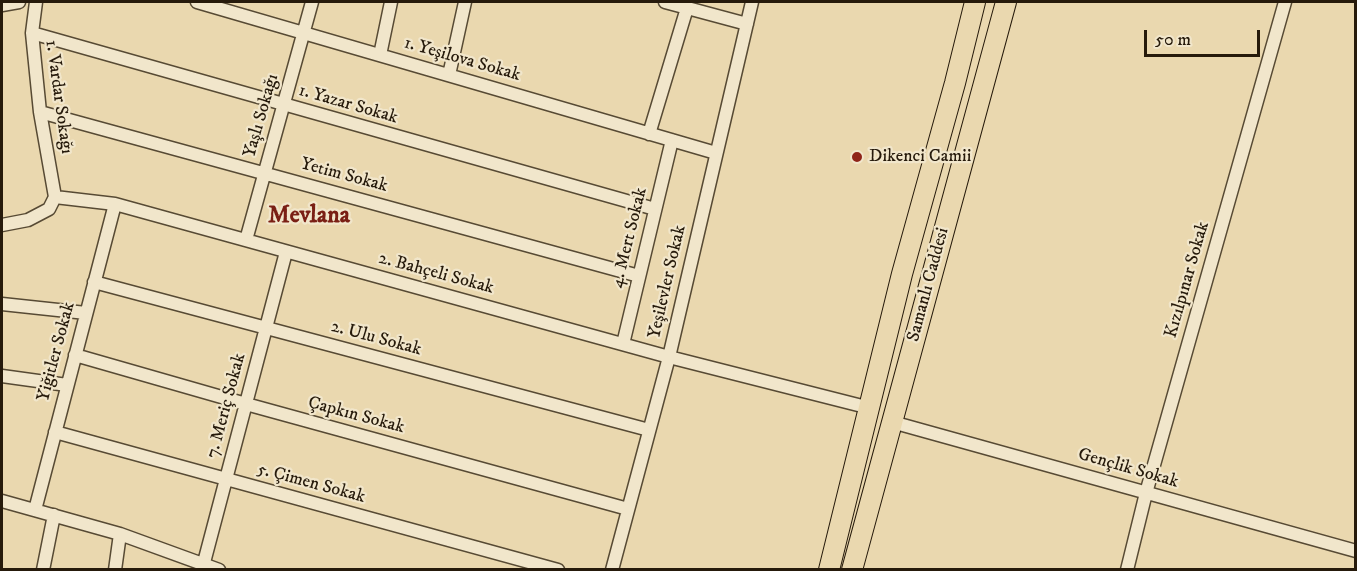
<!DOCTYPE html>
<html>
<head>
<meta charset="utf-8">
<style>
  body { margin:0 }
  #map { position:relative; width:1357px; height:571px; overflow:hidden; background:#ead8af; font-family:"IM FELL DW Pica",serif }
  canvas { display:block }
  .frame { position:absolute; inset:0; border:3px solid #261a0b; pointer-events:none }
  .scale { position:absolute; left:1144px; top:30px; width:116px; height:27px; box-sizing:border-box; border:3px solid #261a0b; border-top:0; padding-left:8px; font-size:18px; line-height:21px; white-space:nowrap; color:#261a0b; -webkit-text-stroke:4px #f1e6cb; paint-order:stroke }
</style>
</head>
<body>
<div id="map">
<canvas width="1357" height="571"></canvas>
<div class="frame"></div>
<div class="scale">50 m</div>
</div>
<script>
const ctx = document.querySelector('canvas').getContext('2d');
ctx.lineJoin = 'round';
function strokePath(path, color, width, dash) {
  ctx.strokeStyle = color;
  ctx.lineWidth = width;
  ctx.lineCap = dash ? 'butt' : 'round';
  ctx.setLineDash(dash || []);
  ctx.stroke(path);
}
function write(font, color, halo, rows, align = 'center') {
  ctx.font = font + ' "IM FELL DW Pica",serif';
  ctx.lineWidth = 4.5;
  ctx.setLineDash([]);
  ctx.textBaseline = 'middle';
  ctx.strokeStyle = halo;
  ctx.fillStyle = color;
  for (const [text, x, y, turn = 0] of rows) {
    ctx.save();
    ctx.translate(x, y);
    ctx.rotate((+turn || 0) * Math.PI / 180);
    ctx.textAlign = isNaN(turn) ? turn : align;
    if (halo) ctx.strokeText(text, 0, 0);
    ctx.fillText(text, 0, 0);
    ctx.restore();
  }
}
const minor = new Path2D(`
  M36 2 32 33 40 112 55 197
  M197 2 716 153
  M665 2 747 24
  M2 5 19 2
  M32 33 655 209
  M380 55 391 2
  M449 75 465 2
  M40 112 639 276
  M649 134 687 8
  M2 225 28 220 49 209 55 197 115 204 669 357 870 408
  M246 240 312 2
  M94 282 649 430
  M2 304 86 313
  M623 344 672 140
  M75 355 246 404 628 509
  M2 376 67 385
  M892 422 1356 551
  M55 432 558 570
  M2 501 120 534 219 570
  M35 510 115 204
  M43 570 54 515
  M115 570 120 534
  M202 570 286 252
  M612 570 669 357 752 2
  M1127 570 1146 493 1285 2`);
const primary = new Path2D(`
  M829 570 902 274 955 83 975 2
  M852 570 1006 2`);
const markers = [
  [857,157,6,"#8f2418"]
];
const streetNames = [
  ["1. Yeşilova Sokak",462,60,16],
  ["1. Vardar Sokağı",58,97,82],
  ["1. Yazar Sokak",348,105,16],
  ["Yaşlı Sokağı",262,116,-74],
  ["Yetim Sokak",344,176,15],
  ["4. Mert Sokak",630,238,-76],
  ["2. Bahçeli Sokak",436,274,15],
  ["Kızılpınar Sokak",1188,280,-74],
  ["Yeşilevler Sokak",668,282,-77],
  ["Samanlı Caddesi",929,285,-75],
  ["2. Ulu Sokak",376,339,15],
  ["Yiğitler Sokak",57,352,-75],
  ["7. Meriç Sokak",227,406,-75],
  ["Çapkın Sokak",356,416,15],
  ["Gençlik Sokak",1128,469,16],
  ["5. Çimen Sokak",311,484,15]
];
const poiNames = [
  ["Dikenci Camii",869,157]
];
const districtNames = [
  ["Mevlana",309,217]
];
strokePath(minor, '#574a34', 15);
strokePath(primary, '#261a0b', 22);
strokePath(minor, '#f1e6cb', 12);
strokePath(primary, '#ead8af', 20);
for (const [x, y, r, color] of markers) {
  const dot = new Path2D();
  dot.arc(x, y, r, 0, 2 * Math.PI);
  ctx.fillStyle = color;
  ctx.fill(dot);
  strokePath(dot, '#f1e6cb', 2);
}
write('18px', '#261a0b', '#f1e6cb', streetNames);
write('18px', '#261a0b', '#f1e6cb', poiNames, 'left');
write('bold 24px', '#7a1f14', '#f1e6cb', districtNames);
</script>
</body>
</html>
